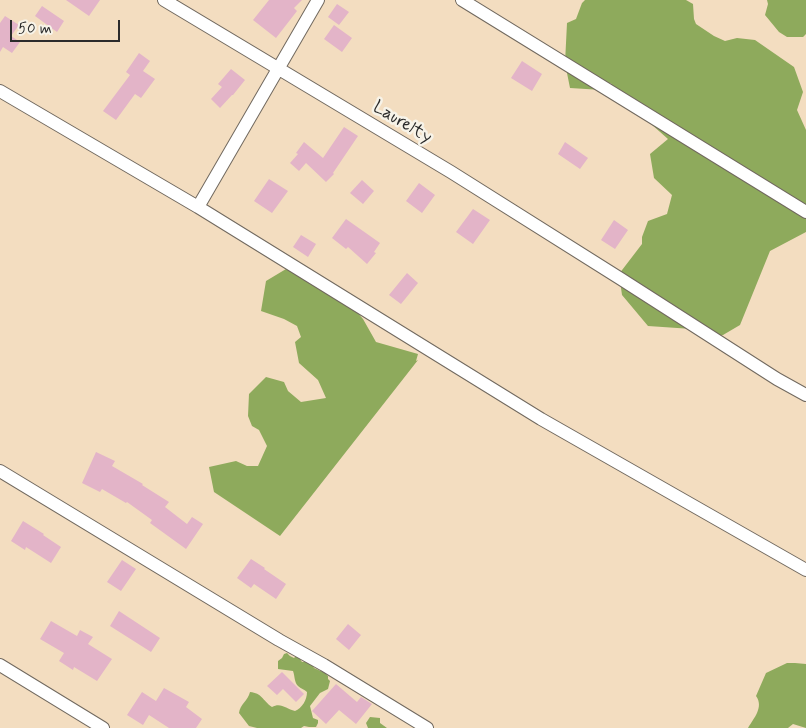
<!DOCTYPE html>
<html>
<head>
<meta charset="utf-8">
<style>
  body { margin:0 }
  #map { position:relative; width:806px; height:728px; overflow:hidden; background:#f3ddc0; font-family:Mynerve,sans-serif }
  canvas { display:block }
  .scale { position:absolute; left:10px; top:20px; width:110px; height:22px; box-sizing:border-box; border:2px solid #2b2b2b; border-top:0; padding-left:6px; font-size:15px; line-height:18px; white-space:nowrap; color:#2b2b2b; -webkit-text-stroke:4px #f7f3e8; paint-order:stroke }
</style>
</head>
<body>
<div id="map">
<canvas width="806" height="728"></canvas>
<div class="scale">50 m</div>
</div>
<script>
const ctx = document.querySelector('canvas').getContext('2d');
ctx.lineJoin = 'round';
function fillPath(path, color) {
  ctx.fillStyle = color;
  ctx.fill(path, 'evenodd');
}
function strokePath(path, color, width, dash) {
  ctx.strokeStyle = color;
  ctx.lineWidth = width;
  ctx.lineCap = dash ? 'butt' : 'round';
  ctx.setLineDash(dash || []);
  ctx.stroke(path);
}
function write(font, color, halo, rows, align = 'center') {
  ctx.font = font + ' Mynerve,sans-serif';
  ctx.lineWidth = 5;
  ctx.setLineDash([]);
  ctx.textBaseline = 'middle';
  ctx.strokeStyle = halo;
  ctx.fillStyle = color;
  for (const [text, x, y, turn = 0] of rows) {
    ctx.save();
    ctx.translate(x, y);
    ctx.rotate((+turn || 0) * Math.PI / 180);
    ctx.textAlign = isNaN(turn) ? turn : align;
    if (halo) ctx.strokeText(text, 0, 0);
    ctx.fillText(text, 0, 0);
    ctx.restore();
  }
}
const forest = new Path2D(`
  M585 0H686L693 4 694 19 696 24 714 36 725 41 737 38 755 40 794 67 803 92 797 110 806 130V232L770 251 740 325 723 335 703 339 692 329 648 326 622 295 619 274 642 244V237L648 221 667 214 672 195 654 178 650 154 668 139 651 124 644 114 614 96 611 83 602 90 570 88 565 63 567 23 576 19 582 3Z
  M767 0H806V34L803 37H787L779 32 765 15 768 4Z
  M286 269 345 298 363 319 376 342 418 354 416 361 418 360 280 536 214 492 209 467 236 461 247 466H258L267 446 259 430 252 426 248 416 249 394 266 377 284 382 288 391 301 402 326 398 318 380 299 363 295 342 301 337 297 326 284 319 261 311 266 281Z
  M287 653 290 656 294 658 297 655 301 656 300 659 302 662 310 661 314 668 325 673 328 676V679L330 681 328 689 320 693 310 706 313 718 318 720V723L316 727H309L304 726 301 728H257L249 726 239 713C240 704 248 701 250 692 262 693 262 700 272 707 281 702 286 709 295 711 302 708 307 700 307 692 304 689 301 689 298 686 294 682 295 676 293 671L278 669V661L282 658 284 654Z
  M787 663H795L806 664V728L793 724 788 728H748C754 718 764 707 756 696L766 673Z
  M370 717 380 718V723L387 728H368L366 723Z`);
const building = new Path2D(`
  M66 0H100L89 16Z
  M269 0H302L294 8 297 11 276 38 253 20Z
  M337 4 349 12 339 25 328 17Z
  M42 6 64 21 57 32 35 16Z
  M5 16 19 25 11 36 20 42 12 53 3 47 0 52V23Z
  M334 25 352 38 342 52 324 39Z
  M139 53 150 61 143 71 155 79 141 98 135 94 116 120 103 111 130 75 126 72Z
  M522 61 542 74 532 91 511 78Z
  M231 69 245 80 233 95H232L220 108 211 99 222 87 218 84Z
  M344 127 358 136 333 173 334 174 326 182 306 163 299 171 290 163 298 154 296 153 304 142 323 158Z
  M565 142 588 158 580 169 558 154Z
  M269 179 288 191 272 213 254 201Z
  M362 180 374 191 363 204 350 193Z
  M419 183 435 195 422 213 406 201Z
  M473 209 490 220 473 244 456 232Z
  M346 219 380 243 374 252 376 253 367 264 348 247 346 249 332 238Z
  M614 220 628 230 615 249 601 240Z
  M301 235 316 244 308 257 293 247Z
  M407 273 418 283 401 304 389 295Z
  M96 452 115 461 112 466 143 484 142 485 169 502 165 507 187 524 192 517 203 524 186 549 150 523 152 520 127 502 126 503 102 489 100 492 82 483Z
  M23 521 44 534 43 535 61 547 51 563 26 547 25 550 11 541Z
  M251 559 265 568 264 569 286 584 276 599 254 584 251 588 237 578Z
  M122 560 136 569 121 591 107 582Z
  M119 611 160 638 151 652 110 626Z
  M51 621 77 636 80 630 93 637 88 644 112 659 97 681 74 667 73 670 59 661 64 653 40 639Z
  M348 624 361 635 349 650 336 639Z
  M282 672 304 694 296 702 283 689 277 695 267 686Z
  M336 684 357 702 361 697 372 704 356 724 339 710 326 724 312 711Z
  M164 688 189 702 186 707 202 719 196 728H169L149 715 143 725 127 715 142 692 156 701Z`);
const minor = new Path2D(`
  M164 0 451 172 621 279 777 379 806 395
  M462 0 806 212
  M0 91 198 207 541 419 806 570
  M198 207 318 0
  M0 471 279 640 324 665 427 728
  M0 665 103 728`);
const streetNames = [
  ["Laurelty",402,123,31]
];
fillPath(forest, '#8eaa5c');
fillPath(building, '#e3b4c8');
strokePath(minor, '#71695f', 14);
strokePath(minor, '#fff', 12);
write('18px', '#2b2b2b', '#f7f3e8', streetNames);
</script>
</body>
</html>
